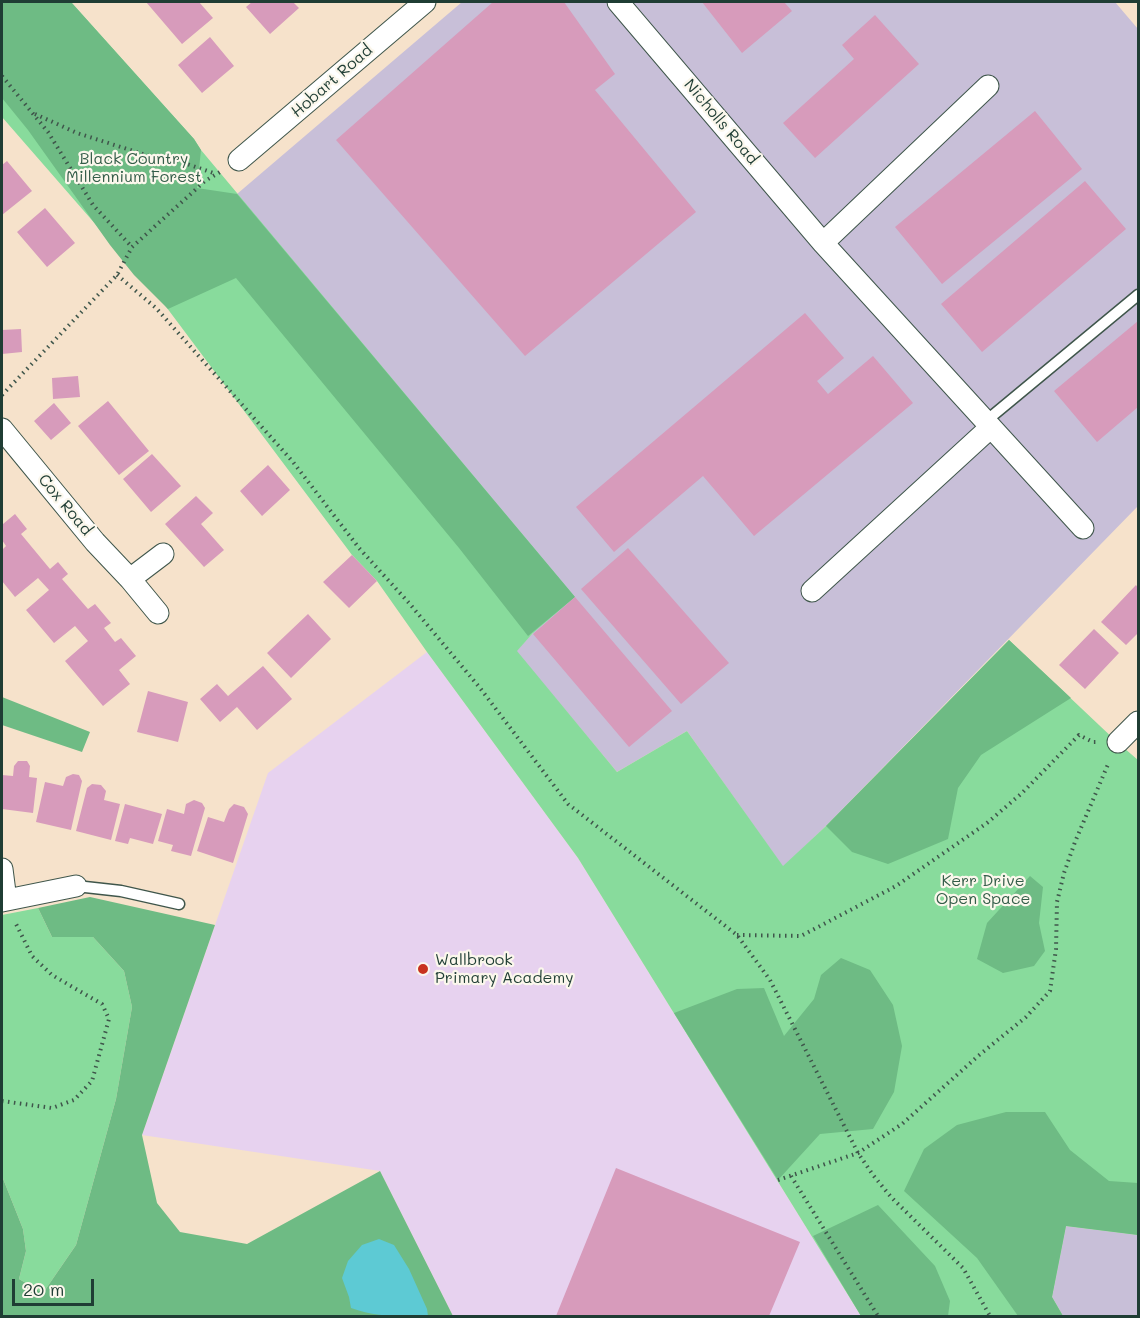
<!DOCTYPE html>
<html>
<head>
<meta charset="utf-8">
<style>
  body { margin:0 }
  #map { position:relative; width:1140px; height:1318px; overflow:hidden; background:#f6e2cb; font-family:Mali,sans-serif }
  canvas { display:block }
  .frame { position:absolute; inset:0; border:3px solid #1f3d34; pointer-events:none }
  .scale { position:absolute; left:12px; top:1279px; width:82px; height:27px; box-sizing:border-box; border:3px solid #1f3d34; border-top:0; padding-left:8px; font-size:18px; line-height:21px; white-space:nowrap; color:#1f3d34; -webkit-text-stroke:4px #fbf7ec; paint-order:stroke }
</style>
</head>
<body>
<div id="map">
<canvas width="1140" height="1318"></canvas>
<div class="frame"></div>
<div class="scale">20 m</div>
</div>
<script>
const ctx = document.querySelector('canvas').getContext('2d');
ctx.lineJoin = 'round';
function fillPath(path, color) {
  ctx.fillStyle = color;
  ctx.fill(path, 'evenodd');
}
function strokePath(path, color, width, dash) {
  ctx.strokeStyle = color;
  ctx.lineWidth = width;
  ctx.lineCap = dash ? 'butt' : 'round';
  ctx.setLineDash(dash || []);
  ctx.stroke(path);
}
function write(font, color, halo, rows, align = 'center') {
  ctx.font = font + ' Mali,sans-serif';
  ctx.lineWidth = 4.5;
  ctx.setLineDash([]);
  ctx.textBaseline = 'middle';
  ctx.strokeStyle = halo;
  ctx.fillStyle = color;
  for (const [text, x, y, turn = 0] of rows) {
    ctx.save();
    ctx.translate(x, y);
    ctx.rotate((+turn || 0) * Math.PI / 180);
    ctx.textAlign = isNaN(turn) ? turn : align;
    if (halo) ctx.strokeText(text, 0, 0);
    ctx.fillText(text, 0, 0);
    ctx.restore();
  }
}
const built = new Path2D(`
  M427 652 578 858 861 1316H453L380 1171 142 1135 268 773Z`);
const industrial = new Path2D(`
  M462 2H1115L1138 29V506L826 826 783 867 687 731 617 772 516 651 533 633 237 194Z
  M1066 1226 1138 1235V1316H1063L1052 1297Z`);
const green = new Path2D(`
  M2 2H71L194 139 201 150 575 597 533 633 517 651 617 772 687 731 783 866 826 826 1009 640 1117 742 1138 760V1235L1066 1226 1052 1297 1063 1316H861L578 858 427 652 377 581 352 555 158 296 2 117Z
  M38 908 52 937H93L124 971 132 1007 116 1099 76 1245 43 1293 19 1279 26 1251 23 1229 2 1176V915Z`);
const forest = new Path2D(`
  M2 2H71L194 139 201 150 197 188 237 194 575 597 528 636 459 548 236 278 168 309 134 275 110 245 28 130 2 98Z
  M1009 640 1071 698 981 755 958 788 948 839 888 864 852 852 826 826Z
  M2 697 90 732 82 752 2 725Z
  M1030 876 1043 887 1039 923 1045 951 1034 966 1003 973 977 959 987 923Z
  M90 897 215 925 142 1135 157 1203 180 1232 247 1244 380 1171 453 1316H2V1176L23 1229 26 1251 19 1279 43 1293 76 1245 116 1099 132 1007 124 971 93 937H52L38 908Z
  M841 958 870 970 893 1005 902 1046 894 1092 873 1129 820 1134 778 1180 674 1013 737 989 764 988 784 1036 814 999 821 975Z
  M1006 1112H1045L1070 1150 1109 1181 1138 1183V1235L1066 1226 1052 1297 1063 1316H1018L977 1258 904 1191 924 1149 957 1125Z
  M878 1205 935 1266 950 1301 948 1316H861L813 1236Z`);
const water = new Path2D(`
  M379 1239 394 1245 409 1269 427 1309 428 1316C401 1317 376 1317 351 1308L349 1297 342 1278 348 1261 362 1245Z`);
const building = new Path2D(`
  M146 2H199L213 18 182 44Z
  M252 2H293L299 8 270 34 246 7Z
  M493 2H564L615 74 595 90 696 212 525 356 336 140Z
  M702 2H784L792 11 742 53Z
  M875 15 919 64 815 158 783 123 854 59 842 45Z
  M210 37 234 66 202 93 178 65Z
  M1035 111 1082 169 942 284 895 227Z
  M7 161 32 191 2 215V165Z
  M1085 181 1126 229 982 352 941 304Z
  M45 208 75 243 47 267 17 232Z
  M805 313 844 358 817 381 828 394 873 356 913 403 754 536 703 476 614 552 576 507Z
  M1138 321V407L1097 442 1054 391Z
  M21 329 22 352 2 354V330Z
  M78 376 80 397 53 399 52 378Z
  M108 401 149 451 119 475 78 426Z
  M54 403 71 423 51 440 34 421Z
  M152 454 181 486 151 512 123 479Z
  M268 465 290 490 262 516 240 491Z
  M196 496 213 513 201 524 224 550 204 567 165 524Z
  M15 514 27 529 21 534 50 569 58 562 68 574 62 579 88 609 95 604 111 623 104 628 115 642 121 638 136 656 119 670 130 684 103 706 65 661 88 641 75 626 54 643 26 610 49 590 38 578 15 597 2 581V550L6 546 2 540V521L3 524Z
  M628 548 729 663 681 704 581 589Z
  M352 555 377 581 349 608 323 582Z
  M1136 585 1138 588V633L1126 645 1101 622Z
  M575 597 672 711 629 747 533 634Z
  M308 614 331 639 291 678 267 653Z
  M1094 629 1119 653 1085 689 1059 665Z
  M263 666 292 699 257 730 237 707 220 722 200 699 217 684 228 696Z
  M148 691 188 702 178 742 137 732Z
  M18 761H27L30 766 29 777 37 778 33 813 2 809V775L13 776 14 766Z
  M73 774 79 775 82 781 71 830 36 822 45 782 63 786 66 777Z
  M92 784 101 785 106 791 104 800 120 804 111 840 76 831 87 788Z
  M194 800 202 803 205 808 191 856 171 851 173 845 158 841 167 809 184 814 186 804Z
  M125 804 162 814 153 844 130 838 128 844 115 841Z
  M234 804 244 807 248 814 233 863 197 851 208 817 224 822 229 809Z
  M616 1168 800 1242 769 1316H556Z`);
const path = new Path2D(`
  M2 76 48 132 93 205 132 247
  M35 114 77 133 149 156 173 159 216 174
  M117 275 156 308 293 462 359 548 409 603 480 688 568 804 737 935 770 980 858 1153 873 1175 891 1197 963 1268 990 1316
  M2 395 117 275 132 247 205 181 220 172
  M737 935 801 936 896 886 987 823 1022 793 1079 735 1093 742H1096
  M2 1101 52 1108 74 1100 92 1081 109 1019 102 1004 52 975 32 956 15 922
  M791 1176 878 1316
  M778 1180 858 1153 902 1124 978 1056 1026 1017 1050 991 1056 949 1057 902 1064 873 1075 842 1109 762`);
const lane = new Path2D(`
  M986 421 1138 295
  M76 886 121 891 179 904`);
const street = new Path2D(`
  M618 2 823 243 1083 528
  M239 160 425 2
  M823 243 988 86
  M2 429 95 542 130 579 158 613
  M130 579 163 554
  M812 591 991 427
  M1118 742 1138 722
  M2 869 6 900
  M2 901 76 886`);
const markers = [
  [423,969,6,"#c8321e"]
];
const streetNames = [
  ["Hobart Road",332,81,-41],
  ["Nicholls Road",721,122,50],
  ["Cox Road",65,505,50]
];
const parkNames = [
  ["Black Country",134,159],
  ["Millennium Forest",134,177],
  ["Kerr Drive",983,881],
  ["Open Space",983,899]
];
const poiNames = [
  ["Wallbrook",435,960],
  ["Primary Academy",435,978]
];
fillPath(built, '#e7d2ef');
fillPath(industrial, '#c8bfd8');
fillPath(green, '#88db9c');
fillPath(forest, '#6ebb84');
fillPath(water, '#5dcad4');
fillPath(building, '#d79bbb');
strokePath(lane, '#3f564b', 13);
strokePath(street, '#3f564b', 23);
strokePath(path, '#3f564b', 4, [1.5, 4.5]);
strokePath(lane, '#fff', 10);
strokePath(street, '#fff', 21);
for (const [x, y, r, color] of markers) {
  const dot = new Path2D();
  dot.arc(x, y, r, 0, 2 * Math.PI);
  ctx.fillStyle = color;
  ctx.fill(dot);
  strokePath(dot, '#fbf7ec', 2);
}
write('16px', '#1f3d34', '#fbf7ec', streetNames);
write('16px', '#345d49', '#fbf7ec', parkNames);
write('16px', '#1f3d34', '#fbf7ec', poiNames, 'left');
</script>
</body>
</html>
